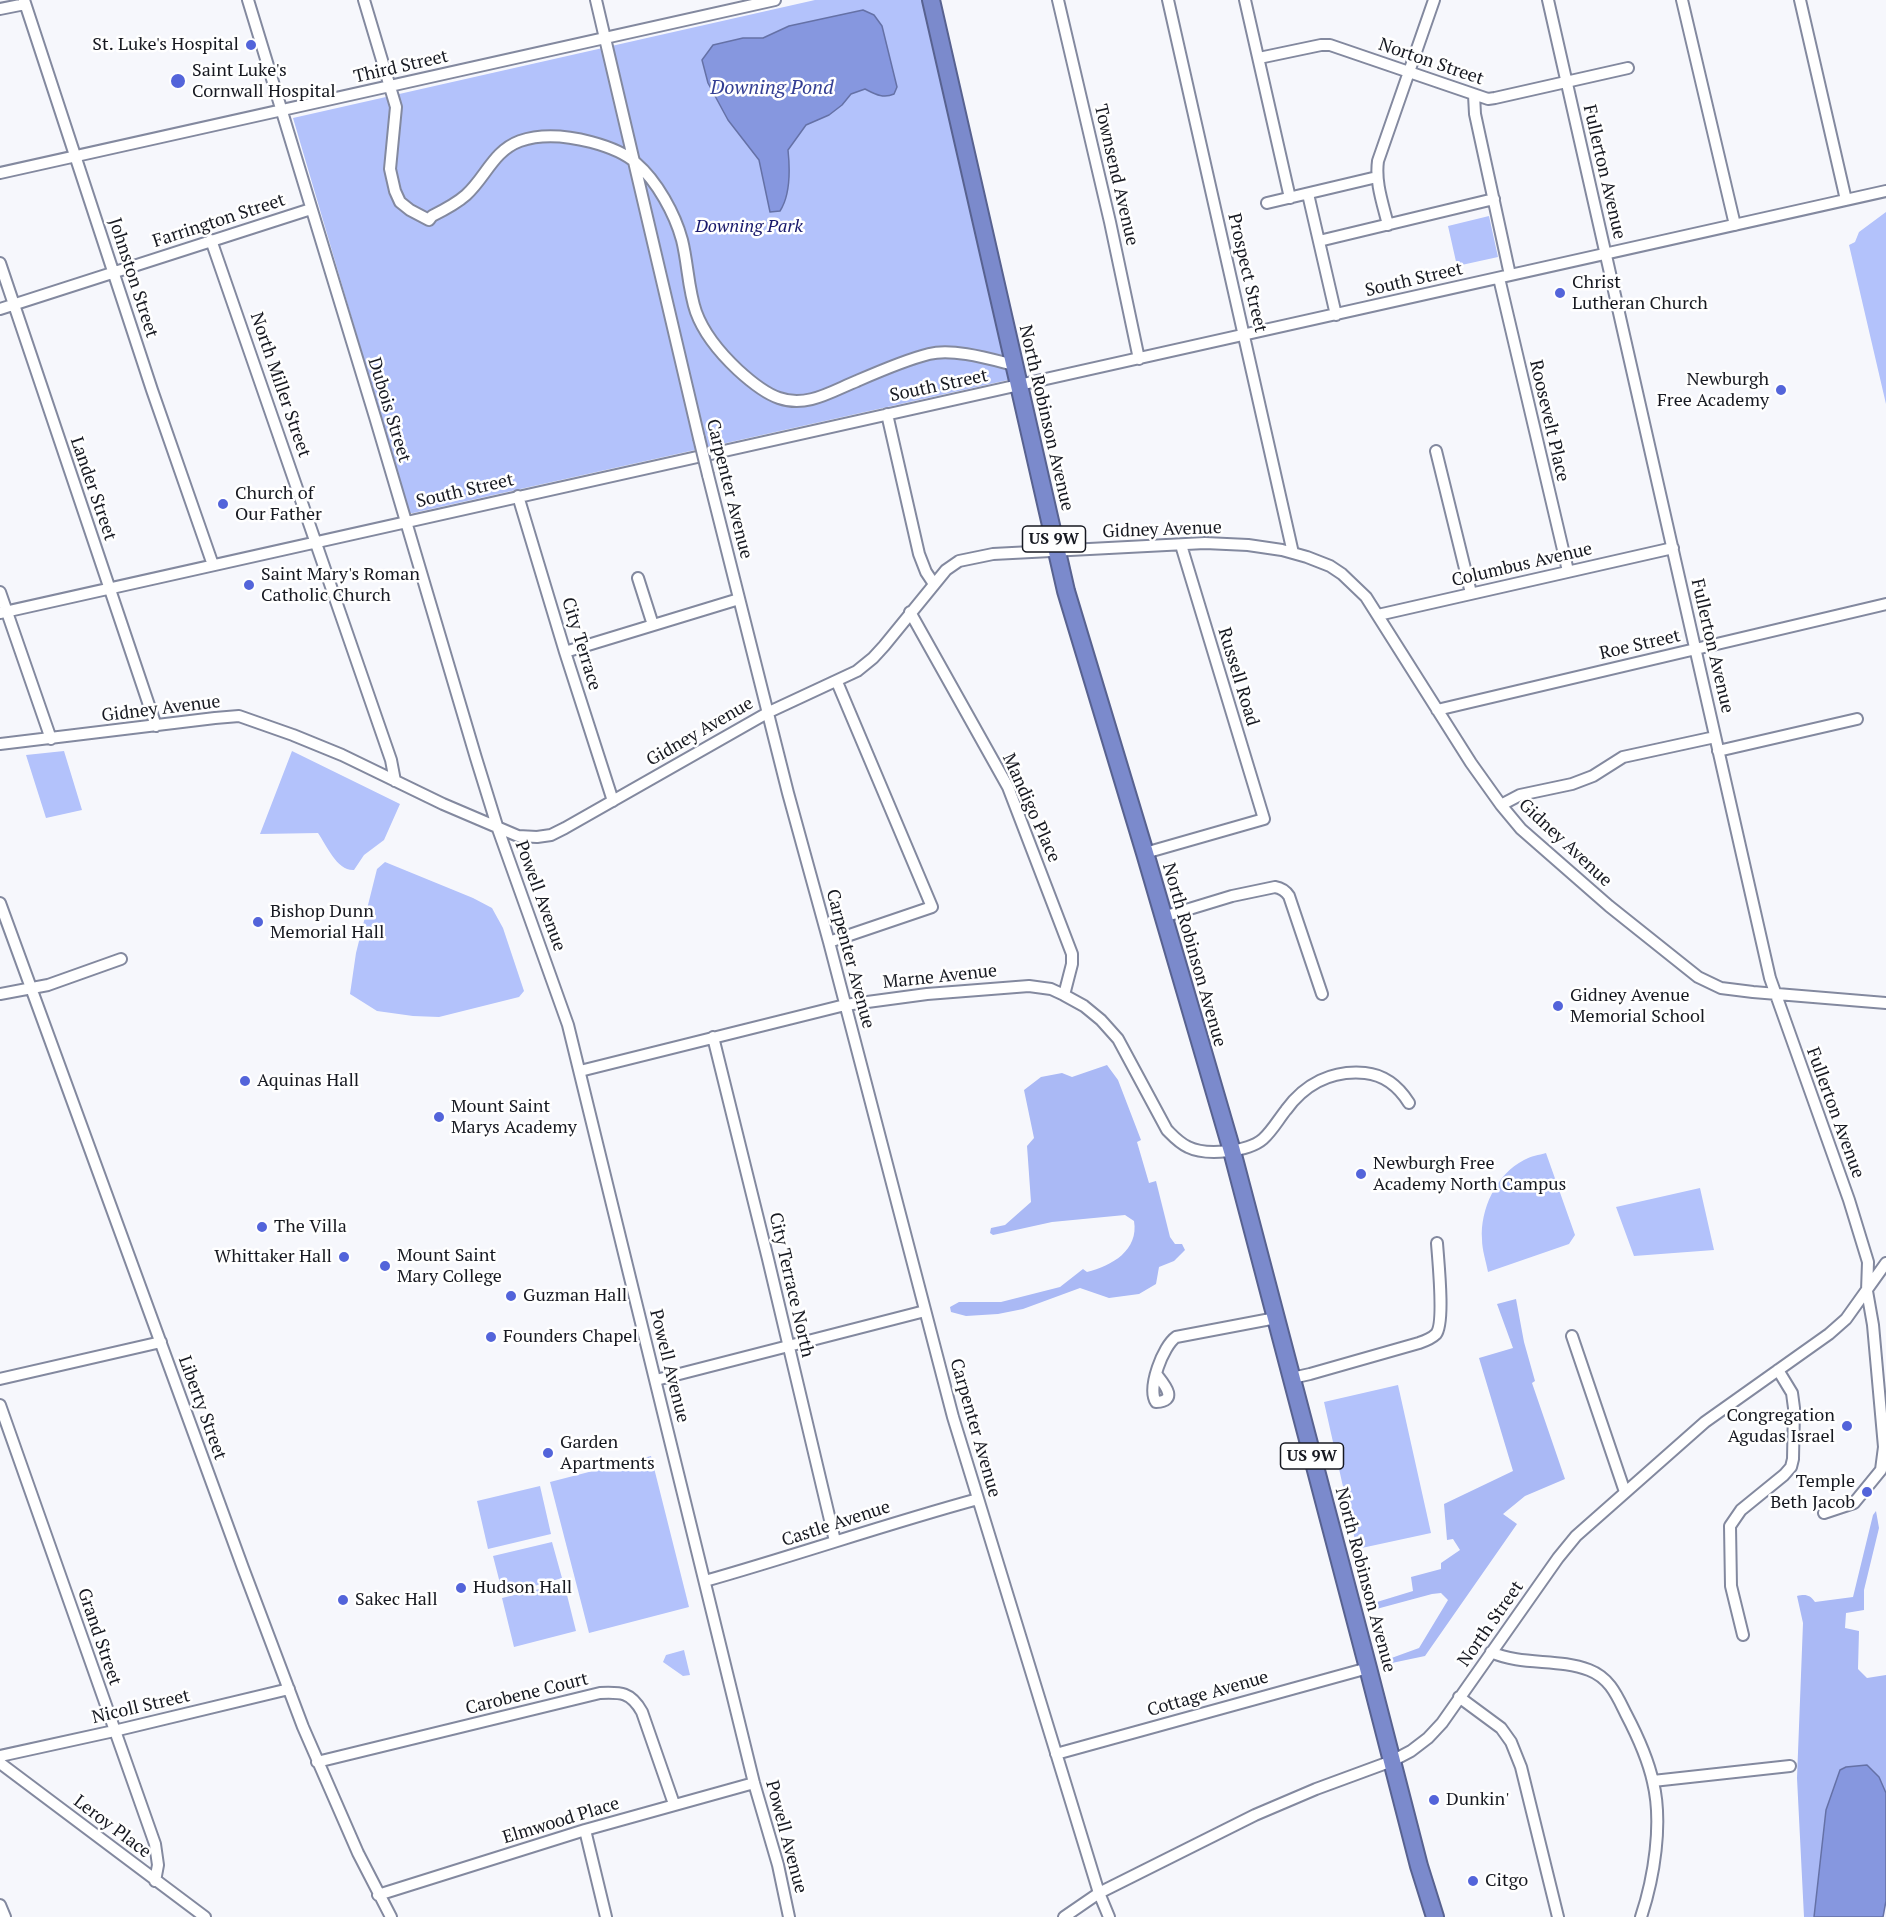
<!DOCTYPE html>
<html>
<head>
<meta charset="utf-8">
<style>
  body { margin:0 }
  canvas { display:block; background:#f6f7fc }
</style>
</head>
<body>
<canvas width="1886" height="1917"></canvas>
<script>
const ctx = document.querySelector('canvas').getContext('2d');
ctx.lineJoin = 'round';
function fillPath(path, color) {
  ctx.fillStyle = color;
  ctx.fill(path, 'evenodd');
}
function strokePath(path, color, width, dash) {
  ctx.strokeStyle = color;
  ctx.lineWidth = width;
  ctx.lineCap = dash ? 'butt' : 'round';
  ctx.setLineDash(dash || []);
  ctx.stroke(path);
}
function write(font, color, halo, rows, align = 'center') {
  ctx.font = font + ' "PT Serif",serif';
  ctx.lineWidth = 5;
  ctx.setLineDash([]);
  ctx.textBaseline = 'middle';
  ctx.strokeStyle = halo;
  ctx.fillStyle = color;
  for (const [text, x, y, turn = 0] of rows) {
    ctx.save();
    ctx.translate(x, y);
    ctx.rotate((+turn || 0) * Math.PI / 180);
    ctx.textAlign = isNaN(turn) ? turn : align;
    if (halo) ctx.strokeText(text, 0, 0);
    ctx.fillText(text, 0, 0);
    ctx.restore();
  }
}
const green = new Path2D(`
  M815 0H925L1010 376 1008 380 413 513H409L293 118Z
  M1886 212V404L1849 245 1855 242 1859 232Z
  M1489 216 1498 257 1457 266 1448 226Z
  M64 751 82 810 46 818 26 755Z
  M292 751 400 804 384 840 364 855 354 870C337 871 327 846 318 833L260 834Z
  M385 862 473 898 492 908 503 928 524 991 519 997 439 1017 413 1016 377 1011 350 994 356 953 377 869Z
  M1546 1153 1575 1235 1569 1244 1488 1272C1486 1261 1482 1250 1482 1239 1480 1210 1496 1174 1524 1160 1531 1156 1539 1155 1546 1153Z
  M1700 1188 1714 1250 1634 1256 1616 1207Z
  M1398 1385 1431 1533 1357 1549 1324 1402Z
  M651 1456 689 1607 589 1633 550 1482Z
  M540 1486 551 1534 488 1549 477 1501Z
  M552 1542 562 1578 503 1595 493 1556Z
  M564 1583 576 1631 514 1647 502 1598Z
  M684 1650 690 1675 683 1676 663 1662 666 1655Z`);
const forest = new Path2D(`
  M1107 1065 1118 1080 1141 1140 1137 1142 1149 1183 1156 1181 1170 1237 1175 1244H1182L1185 1250 1174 1261 1159 1267 1156 1284 1139 1294 1109 1298 1080 1288 1023 1309 998 1314 966 1316 951 1312 950 1307 959 1302H1001L1060 1287 1083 1269 1087 1272C1112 1266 1139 1250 1134 1221L1125 1215 1052 1222 993 1235 990 1233 991 1228 1005 1225 1031 1202 1027 1146 1034 1138 1024 1090 1041 1077 1062 1073 1072 1077Z
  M1516 1299 1524 1342 1535 1381 1532 1383 1565 1479 1525 1496 1503 1514 1517 1524 1425 1656 1387 1664 1386 1660 1419 1648 1448 1600 1441 1593 1432 1594 1369 1611 1367 1609V1605L1413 1591 1411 1577 1441 1569V1563L1460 1550 1453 1539 1447 1540 1444 1504 1513 1471 1479 1358 1513 1348 1497 1304Z
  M1876 1511 1879 1528 1864 1590V1610L1846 1613 1845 1628 1859 1631 1858 1669 1867 1678 1886 1675V1793L1879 1777 1840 1770 1826 1810 1814 1917H1804L1797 1778 1803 1623 1797 1596C1806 1594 1810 1595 1815 1602L1853 1597 1873 1515Z`);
const water = new Path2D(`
  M863 10 874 15 882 26 897 87 894 94C883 99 875 94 865 89L851 94 842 105 829 115 806 125 788 150C790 169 791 194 780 211L770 212 759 160 728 120 708 83 702 60 713 45 743 38H763L789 26Z
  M1867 1765 1879 1777 1886 1793V1901L1883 1917H1814L1826 1810 1840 1770 1846 1767Z`);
const minor = new Path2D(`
  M24 0 152 390 213 565
  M248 0 375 417 476 758 498 829 568 1025 754 1783 778 1865 789 1917
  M364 0 396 107 390 169 395 191 400 202 410 210 429 220 432 216C444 210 456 204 466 195 486 177 493 151 520 141 543 133 568 136 591 142 606 146 624 152 636 163 657 181 675 214 682 240 688 264 688 289 696 312 704 334 721 354 738 370 750 381 764 393 779 398 807 408 832 391 857 381 880 371 905 360 929 354 953 348 990 359 1014 365
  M596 0 699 438
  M1058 0 1110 222 1139 359
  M1168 0 1293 553
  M1245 0 1290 198
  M1548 0 1770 978 1849 1200 1868 1262 1867 1291 1873 1325 1884 1447 1881 1470 1854 1503 1824 1513
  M1682 0 1735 225
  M1800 0 1846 200
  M0 9 25 4
  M1259 58 1321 45H1330L1488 99 1495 98 1628 68
  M1474 95 1475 114 1510 275
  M0 173 775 0
  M1308 194 1336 315
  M1267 203 1377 177
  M1388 225C1383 204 1375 183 1378 161L1434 0
  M211 240 391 760 395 781
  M1319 241 1494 199
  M0 263 156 726
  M1499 278 1568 571
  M0 309 311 209
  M887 414 919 554 926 572 934 584
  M1436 451 1471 593
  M708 475 788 793 829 942 953 1417 1099 1893 1109 1917
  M518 496 565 652 613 801
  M638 578 653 625
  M0 592 51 739
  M910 612 1008 787 1072 954V964L1064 995
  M0 613 1886 191
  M1378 615 1673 548
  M565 652 739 599
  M1437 710 1886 604
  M0 744 215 718 239 716 293 735 342 755 443 804 518 836 537 837 551 835 565 828 769 712 857 671 873 658 884 646 946 570 959 561 993 554 1205 543 1248 545 1282 550 1307 557 1330 566 1342 574 1366 597 1471 763 1501 805 1521 829 1609 906 1698 977 1721 988 1753 992 1886 1003
  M1718 751 1857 719
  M1501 805 1520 795 1572 784 1593 776 1623 757 1715 737
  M1145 853 1264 819 1181 545
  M0 903 243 1568 303 1727 358 1853 391 1917
  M1163 917 1232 896 1275 887C1281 888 1285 890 1289 896L1322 994
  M829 942 932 907 837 682
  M0 994 48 985 121 959
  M713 1037 768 1259 835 1541
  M580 1071 845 1005 927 994 1029 986 1051 989 1064 995 1084 1006 1101 1020 1118 1039 1167 1130C1173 1136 1179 1143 1188 1147 1206 1156 1248 1152 1263 1139 1272 1131 1278 1120 1286 1110 1305 1084 1332 1070 1365 1073 1385 1075 1399 1087 1409 1103
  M1572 1336 1625 1492
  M1157 1375C1164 1384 1179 1401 1156 1402 1147 1388 1163 1346 1176 1337L1276 1318
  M1292 1378 1310 1374 1419 1343C1425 1341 1431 1339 1436 1334 1445 1323 1438 1259 1437 1243
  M0 1379 161 1342
  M656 1380 925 1311
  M0 1405 155 1844 158 1865 155 1881
  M705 1581C797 1555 886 1524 978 1499
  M1743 1635 1731 1586 1730 1526 1741 1510 1784 1475 1791 1467 1793 1459 1794 1408 1792 1393 1778 1370
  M1491 1652C1522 1666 1558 1658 1589 1670 1610 1678 1617 1696 1626 1714 1637 1735 1648 1759 1653 1782 1663 1823 1654 1878 1641 1917
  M1459 1697 1501 1728 1511 1742 1521 1767 1558 1917
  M1056 1754 1368 1668
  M0 1756 114 1731 289 1689
  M317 1762 600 1693C621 1692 631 1692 642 1712L674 1804
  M0 1763 205 1917
  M1653 1781 1790 1766
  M585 1830 606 1917
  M378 1895 585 1830 754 1783
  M0 1905 5 1917
  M1064 1917 1099 1893 1255 1815 1316 1789 1392 1761 1411 1751 1428 1738 1442 1723 1558 1558 1576 1536 1705 1422 1829 1334 1846 1319 1886 1263`);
const highway = new Path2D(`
  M931 0 1066 591 1145 853 1232 1151 1368 1668 1419 1866 1435 1917`);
const minorBridge = new Path2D(`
  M699 438 708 475`);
const markers = [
  [251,45,6,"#5364da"],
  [178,81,8,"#5364da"],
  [1560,293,6,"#5364da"],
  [1781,390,6,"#5364da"],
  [223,504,6,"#5364da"],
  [249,585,6,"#5364da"],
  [258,922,6,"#5364da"],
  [1558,1006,6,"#5364da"],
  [245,1081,6,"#5364da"],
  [439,1117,6,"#5364da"],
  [1361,1174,6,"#5364da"],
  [262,1227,6,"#5364da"],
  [344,1257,6,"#5364da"],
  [385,1266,6,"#5364da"],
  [511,1296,6,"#5364da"],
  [491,1337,6,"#5364da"],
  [1847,1426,6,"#5364da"],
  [548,1453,6,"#5364da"],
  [1867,1492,6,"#5364da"],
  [461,1588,6,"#5364da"],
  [343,1600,6,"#5364da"],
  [1434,1800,6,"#5364da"],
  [1473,1881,6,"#5364da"]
];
const shields = [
  [1054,539,63],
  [1312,1456,63]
];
const shieldNames = [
  ["US 9W",1054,539],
  ["US 9W",1312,1456]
];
const poiNames = [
  ["St. Luke's Hospital",239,45,"right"],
  ["Saint Luke's",192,71],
  ["Cornwall Hospital",192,92],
  ["Christ",1572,283],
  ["Lutheran Church",1572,304],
  ["Newburgh",1769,380,"right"],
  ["Free Academy",1769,401,"right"],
  ["Church of",235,494],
  ["Our Father",235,515],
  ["Saint Mary's Roman",261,575],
  ["Catholic Church",261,596],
  ["Bishop Dunn",270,912],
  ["Memorial Hall",270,933],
  ["Gidney Avenue",1570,996],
  ["Memorial School",1570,1017],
  ["Aquinas Hall",257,1081],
  ["Mount Saint",451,1107],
  ["Marys Academy",451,1128],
  ["Newburgh Free",1373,1164],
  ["Academy North Campus",1373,1185],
  ["The Villa",274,1227],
  ["Mount Saint",397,1256],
  ["Mary College",397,1277],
  ["Whittaker Hall",332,1257,"right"],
  ["Guzman Hall",523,1296],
  ["Founders Chapel",503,1337],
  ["Congregation",1835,1416,"right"],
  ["Agudas Israel",1835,1437,"right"],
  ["Garden",560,1443],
  ["Apartments",560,1464],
  ["Temple",1855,1482,"right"],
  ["Beth Jacob",1855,1503,"right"],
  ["Hudson Hall",473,1588],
  ["Sakec Hall",355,1600],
  ["Dunkin'",1446,1800],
  ["Citgo",1485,1881]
];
const streetNames = [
  ["Norton Street",1431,62,19],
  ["Third Street",401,67,-13],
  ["Fullerton Avenue",1604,172,77],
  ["Townsend Avenue",1116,175,77],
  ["Farrington Street",219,221,-18],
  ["Prospect Street",1247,273,77],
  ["Johnston Street",133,278,72],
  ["South Street",1414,280,-13],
  ["North Miller Street",280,385,71],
  ["South Street",939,386,-12],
  ["Dubois Street",389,410,73],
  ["North Robinson Avenue",1046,418,77],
  ["Roosevelt Place",1549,421,77],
  ["Lander Street",93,489,71],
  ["Carpenter Avenue",729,489,76],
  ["South Street",465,491,-13],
  ["Gidney Avenue",1162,530,-2],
  ["Columbus Avenue",1522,565,-13],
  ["City Terrace",581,644,73],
  ["Roe Street",1640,645,-13],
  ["Fullerton Avenue",1712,646,77],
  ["Russell Road",1238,677,73],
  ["Gidney Avenue",161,709,-7],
  ["Gidney Avenue",700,732,-30],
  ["Mandigo Place",1031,808,66],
  ["Gidney Avenue",1565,843,43],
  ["Powell Avenue",540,896,70],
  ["North Robinson Avenue",1194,955,74],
  ["Carpenter Avenue",850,959,75],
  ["Marne Avenue",940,977,-6],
  ["Fullerton Avenue",1835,1113,70],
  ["City Terrace North",791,1285,77],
  ["Powell Avenue",669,1366,76],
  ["Liberty Street",202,1408,70],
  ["Carpenter Avenue",975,1428,74],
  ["Castle Avenue",836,1524,-18],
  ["North Robinson Avenue",1365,1580,75],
  ["North Street",1491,1624,-55],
  ["Grand Street",99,1637,71],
  ["Carobene Court",527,1694,-14],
  ["Cottage Avenue",1208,1694,-16],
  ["Nicoll Street",141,1707,-13],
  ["Elmwood Place",561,1821,-17],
  ["Leroy Place",112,1827,37],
  ["Powell Avenue",786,1837,75]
];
const parkNames = [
  ["Downing Park",749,227]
];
const waterNames = [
  ["Downing Pond",772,88]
];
fillPath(green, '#b3c2fb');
fillPath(forest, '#aab9f5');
fillPath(water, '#8697df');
strokePath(water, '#6571a6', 1.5);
strokePath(minor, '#83899f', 14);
strokePath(highway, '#586290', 20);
strokePath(minor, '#fff', 10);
strokePath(highway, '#7b8acc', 16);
strokePath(minorBridge, '#83899f', 14, []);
strokePath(minorBridge, '#fff', 10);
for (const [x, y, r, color] of markers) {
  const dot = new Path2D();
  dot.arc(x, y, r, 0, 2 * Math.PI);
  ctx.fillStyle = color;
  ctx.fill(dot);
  strokePath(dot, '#fff', 2);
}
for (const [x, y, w] of shields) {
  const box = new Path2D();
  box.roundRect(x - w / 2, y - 13, w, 26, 4.5);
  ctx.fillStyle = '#fff';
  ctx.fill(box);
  strokePath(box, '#171921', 1.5);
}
write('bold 16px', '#171921', null, shieldNames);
write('18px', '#171921', '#fff', poiNames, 'left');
write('18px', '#171921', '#fff', streetNames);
write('italic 18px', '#18186b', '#fff', parkNames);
write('italic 20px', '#343f94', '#fff', waterNames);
</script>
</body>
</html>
